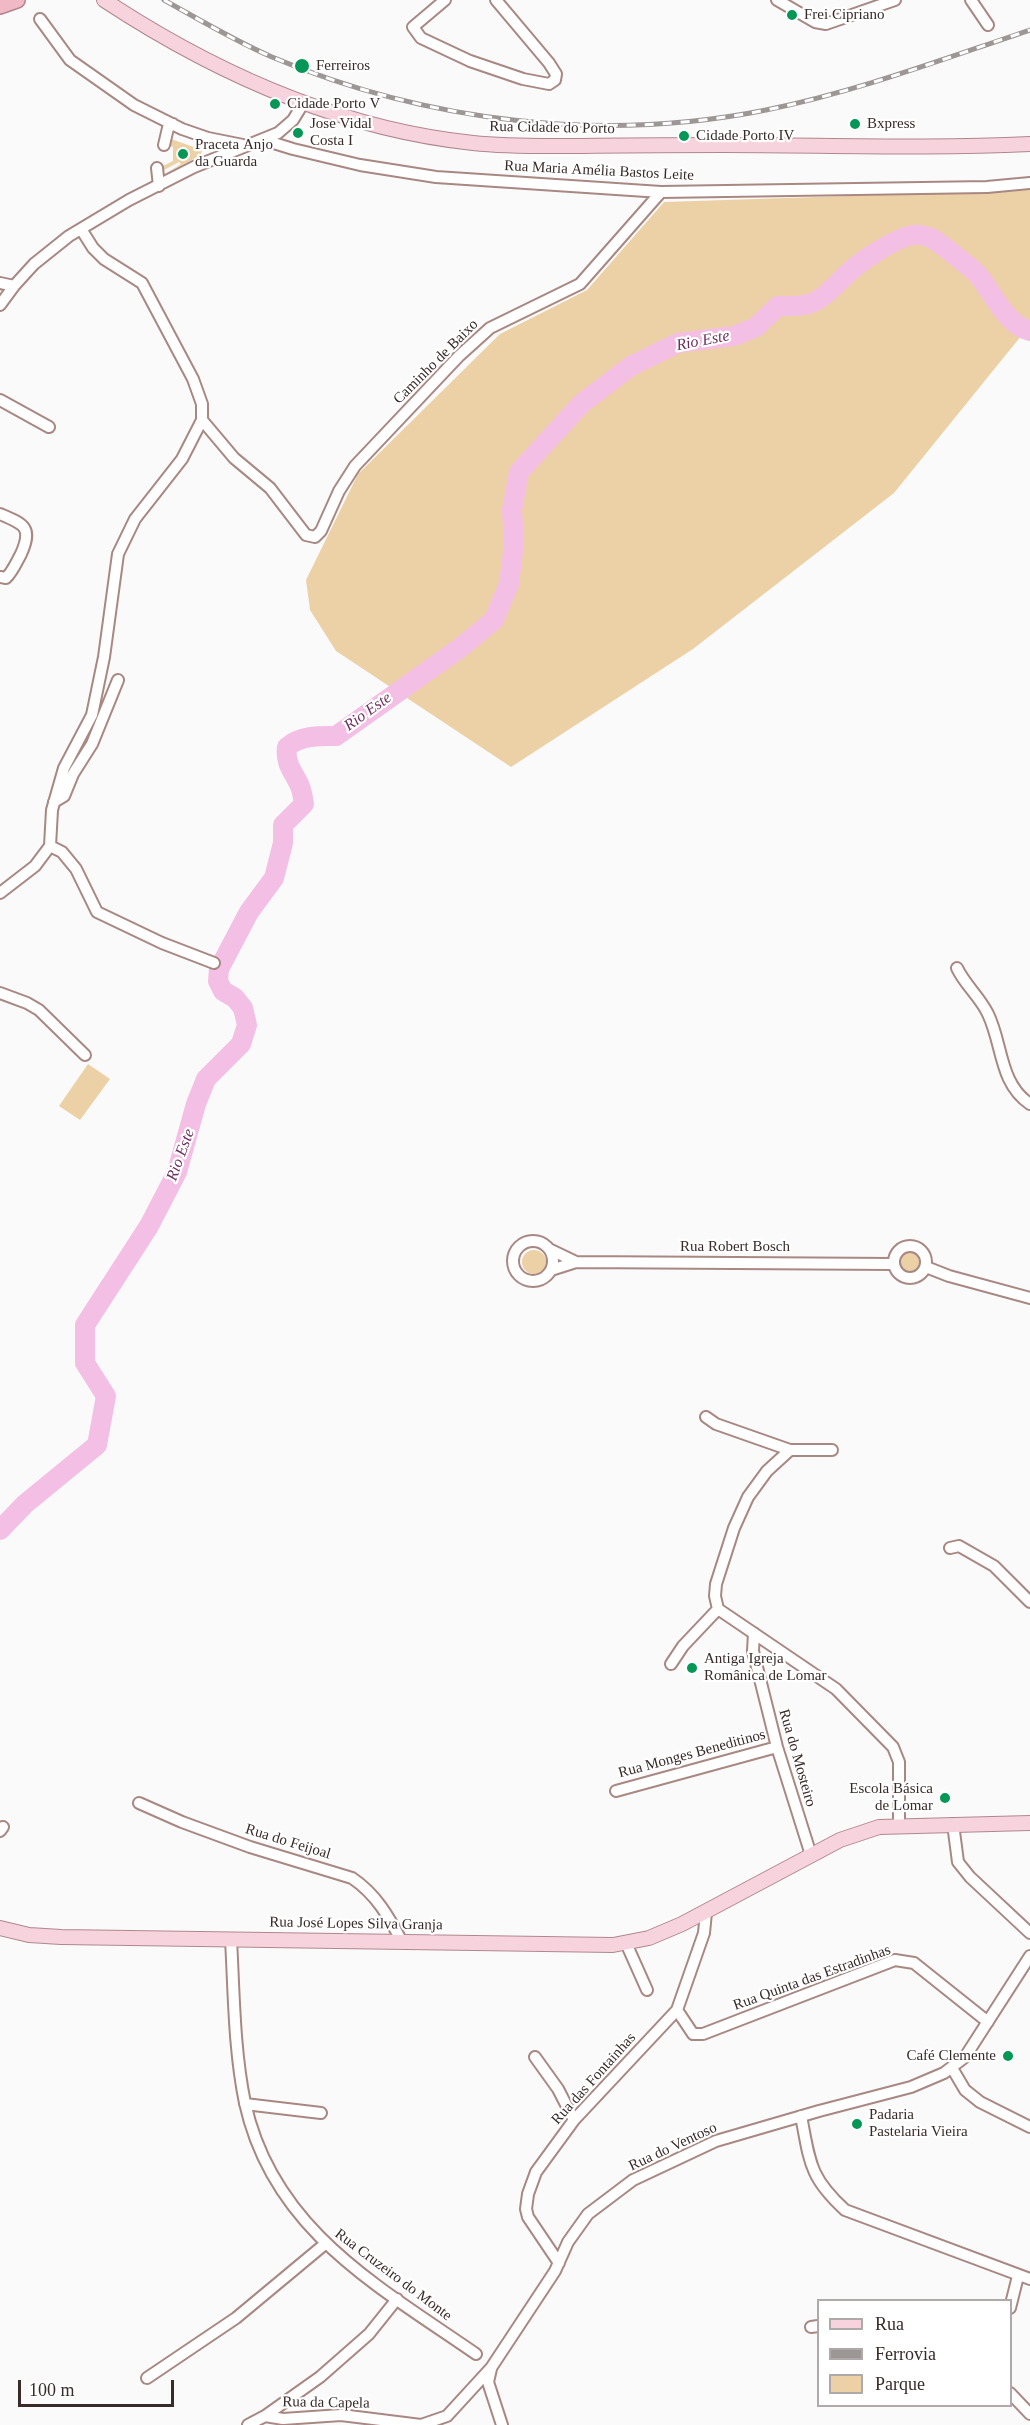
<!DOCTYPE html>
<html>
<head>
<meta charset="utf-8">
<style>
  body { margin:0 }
  #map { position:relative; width:1030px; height:2425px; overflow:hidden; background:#fafafa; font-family:Georgia,serif }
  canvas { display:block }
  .legend { position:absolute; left:817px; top:2299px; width:195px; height:108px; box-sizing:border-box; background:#fff; border:2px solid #afaaa9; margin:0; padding:8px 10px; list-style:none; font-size:18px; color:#382b29 }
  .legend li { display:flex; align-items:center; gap:12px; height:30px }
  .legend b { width:30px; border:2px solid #afaaa9 }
  .scale { position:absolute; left:18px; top:2380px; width:156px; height:27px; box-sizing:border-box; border:3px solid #382b29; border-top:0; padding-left:8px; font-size:18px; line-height:21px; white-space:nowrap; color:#382b29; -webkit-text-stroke:4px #fff; paint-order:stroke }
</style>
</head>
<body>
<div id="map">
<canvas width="1030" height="2425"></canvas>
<ul class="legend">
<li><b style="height:8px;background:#f7d4dd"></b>Rua</li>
<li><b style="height:8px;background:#9c9695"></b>Ferrovia</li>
<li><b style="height:16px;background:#edd1a6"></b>Parque</li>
</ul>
<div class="scale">100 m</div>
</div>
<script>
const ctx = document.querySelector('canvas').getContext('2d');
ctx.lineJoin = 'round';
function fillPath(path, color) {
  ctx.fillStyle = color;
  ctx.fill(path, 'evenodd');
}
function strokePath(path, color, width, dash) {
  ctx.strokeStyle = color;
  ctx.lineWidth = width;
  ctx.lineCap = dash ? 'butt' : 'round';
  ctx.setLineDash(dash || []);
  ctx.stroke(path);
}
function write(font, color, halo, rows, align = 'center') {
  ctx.font = font + ' Georgia,serif';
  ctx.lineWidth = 4.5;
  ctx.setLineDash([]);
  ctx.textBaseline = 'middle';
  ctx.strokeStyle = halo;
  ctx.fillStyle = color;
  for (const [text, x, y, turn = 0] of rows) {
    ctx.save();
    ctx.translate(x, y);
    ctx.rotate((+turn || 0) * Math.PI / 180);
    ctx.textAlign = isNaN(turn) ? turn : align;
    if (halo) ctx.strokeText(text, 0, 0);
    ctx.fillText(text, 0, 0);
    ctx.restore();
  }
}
const green = new Path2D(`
  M171 139 202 150 201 155 165 174 181 164 179 162 164 170 163 166 173 161V147L170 146Z
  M1030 190V325L894 493 693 649 511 767 336 651 310 610 306 580 358 474 500 334 587 290 664 202Z
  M88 1064 110 1079 80 1120 59 1106Z
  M522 1262a12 12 0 1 1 24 0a12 12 0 1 1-24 0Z
  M900 1262a11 11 0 1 1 22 0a11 11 0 1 1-22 0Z`);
const river = new Path2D(`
  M0 1530 25 1504 97 1445 106 1396 85 1363V1325L149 1226 177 1172 196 1104 206 1079 241 1044 247 1025 243 1008 235 998 223 991 218 981 219 969 249 912 274 878 283 843V825L304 804C303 797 302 790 299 784 292 770 285 763 287 747 301 735 319 736 336 736L460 648 494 620 509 584 514 543 512 510 519 472 581 404 631 366 678 343 734 336 756 327 778 306C790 306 803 307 814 302 827 296 836 284 846 275 859 262 895 238 913 235 918 234 926 236 931 238 936 240 974 270 978 275 993 293 1006 325 1030 331`);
const minor = new Path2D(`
  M445 0 413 27 421 38 470 61 523 79 549 84 555 80 556 74 549 63 496 0
  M777 0 815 22 826 24 895 0
  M971 0 988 25
  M40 19 70 60 134 105 182 129 208 138 243 145
  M264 140 293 149 360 165 436 177 661 192 987 187 1030 183
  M164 145 168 128 173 124
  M157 168 159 186
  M0 283 14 286
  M0 305 14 286 34 264 69 236 129 200 194 167 278 133 293 120 304 102
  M0 400 49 427
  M202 420 234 458 270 488 306 535 315 537 321 531 339 491 355 466 459 356 490 328 580 284 661 192
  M0 514C24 524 33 527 21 554 16 563 13 571 6 578L0 577
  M54 802 64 796 73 774 92 744 118 680
  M50 846 62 852 76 869 97 912 162 943 214 963
  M0 893 35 866 50 846 52 810 64 768 92 715 104 657 118 554 135 519 182 459 202 420V404L193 379 142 283 104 259 93 248 81 229
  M957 968C965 985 980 997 988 1014 1003 1045 999 1083 1030 1104
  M0 993 27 1003 39 1010 85 1055
  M513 1261a20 20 0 1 1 40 0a20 20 0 1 1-40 0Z
  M894 1262a16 16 0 1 1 32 0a16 16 0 1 1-32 0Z
  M549 1249 576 1262
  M926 1267 949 1276 1030 1298
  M551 1270 576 1262 893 1264
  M706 1417 716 1424 790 1450
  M950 1548 959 1546 994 1566 1030 1602
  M718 1609 836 1689 893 1747 899 1762V1825
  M718 1609 715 1596 716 1584 734 1528 748 1497 767 1471 790 1450H832
  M754 1633 753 1651 777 1747 811 1855
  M671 1664 683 1646 718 1609
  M616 1791 777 1747
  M139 1803 182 1822 250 1847 352 1878C376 1894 389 1917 402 1942
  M953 1824 958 1862 970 1877 1030 1933
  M0 1831 3 1827
  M231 1939C234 1994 234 2050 245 2103 273 2230 378 2286 476 2354
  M626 1943 647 1990
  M677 2010 693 2034H703L895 1960 914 1963 988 2022
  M535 2057 558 2089 574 2120
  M952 2068 965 2090 980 2102 1030 2127
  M245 2104 321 2113
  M801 2116C810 2162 809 2177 845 2210L1030 2279
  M559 2263 528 2217 526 2209 528 2194 536 2172 574 2120 677 2010 704 1933 706 1912
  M1010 2308 1018 2276
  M811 2327 818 2326
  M491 2369 488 2382 502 2425
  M147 2378 236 2318 325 2244
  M1010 2393 1030 2414
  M265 2416 320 2377 369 2334 397 2299
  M248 2425 265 2416 283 2419 341 2415 421 2425 447 2416 491 2368 555 2271 568 2242 588 2214 633 2180 716 2141 819 2111 911 2087 944 2073 965 2057 1030 1956`);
const major = new Path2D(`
  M104 0C215 73 340 129 473 143 509 147 546 146 583 146 630 145 676 145 722 145 825 145 928 149 1030 144
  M0 1928 29 1935 61 1937 613 1945 649 1938 682 1924 840 1840 879 1827 1030 1823`);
const highway = new Path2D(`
  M0 6 17 0`);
const rail = new Path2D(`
  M164 0C200 20 235 41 272 57 426 122 602 143 766 110 856 92 943 59 1030 30`);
const markers = [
  [792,15,6,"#069656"],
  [302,66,8,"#069656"],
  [275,104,6,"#069656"],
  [855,124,6,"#069656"],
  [298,133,6,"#069656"],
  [684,136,6,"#069656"],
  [183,154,6,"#069656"],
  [692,1668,6,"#069656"],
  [945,1798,6,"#069656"],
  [1008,2056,6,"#069656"],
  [857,2124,6,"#069656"]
];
const poiNames = [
  ["Frei Cipriano",804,15],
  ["Ferreiros",316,66],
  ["Cidade Porto V",287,104],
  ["Jose Vidal",310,124],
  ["Costa I",310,141],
  ["Bxpress",867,124],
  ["Cidade Porto IV",696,136],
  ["Praceta Anjo",195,145],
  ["da Guarda",195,162],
  ["Antiga Igreja",704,1659],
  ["Românica de Lomar",704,1676],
  ["Escola Básica",933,1789,"right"],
  ["de Lomar",933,1806,"right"],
  ["Café Clemente",996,2056,"right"],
  ["Padaria",869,2115],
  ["Pastelaria Vieira",869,2132]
];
const streetNames = [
  ["Rua Cidade do Porto",552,128,1],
  ["Rua Maria Amélia Bastos Leite",599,171,3],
  ["Caminho de Baixo",436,362,-45],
  ["Rua Robert Bosch",735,1247],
  ["Rua Monges Beneditinos",692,1754,-15],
  ["Rua do Mosteiro",797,1758,74],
  ["Rua do Feijoal",288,1842,17],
  ["Rua José Lopes Silva Granja",356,1924,1],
  ["Rua Quinta das Estradinhas",812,1978,-20],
  ["Rua das Fontainhas",594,2079,-48],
  ["Rua do Ventoso",673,2147,-25],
  ["Rua Cruzeiro do Monte",393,2275,37],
  ["Rua da Capela",326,2403,1]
];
const waterNames = [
  ["Rio Este",703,341,-11],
  ["Rio Este",368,712,-36],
  ["Rio Este",181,1155,-70]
];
fillPath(green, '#edd1a6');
strokePath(river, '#f4bfe4', 20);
strokePath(minor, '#a88883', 14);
strokePath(major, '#b0878f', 16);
strokePath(highway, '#b0878f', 18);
strokePath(minor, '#fff', 10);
strokePath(major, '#f7d4dd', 14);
strokePath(highway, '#f1b8c6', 15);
strokePath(rail, '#9c9695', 5);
strokePath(rail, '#fff', 3, [9]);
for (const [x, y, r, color] of markers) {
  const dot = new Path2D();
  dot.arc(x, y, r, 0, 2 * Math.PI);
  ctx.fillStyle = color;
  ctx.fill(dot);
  strokePath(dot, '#fff', 2);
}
write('15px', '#382b29', '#fff', poiNames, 'left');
write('15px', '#382b29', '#fff', streetNames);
write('italic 16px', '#6c2f5d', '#fff', waterNames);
</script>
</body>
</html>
